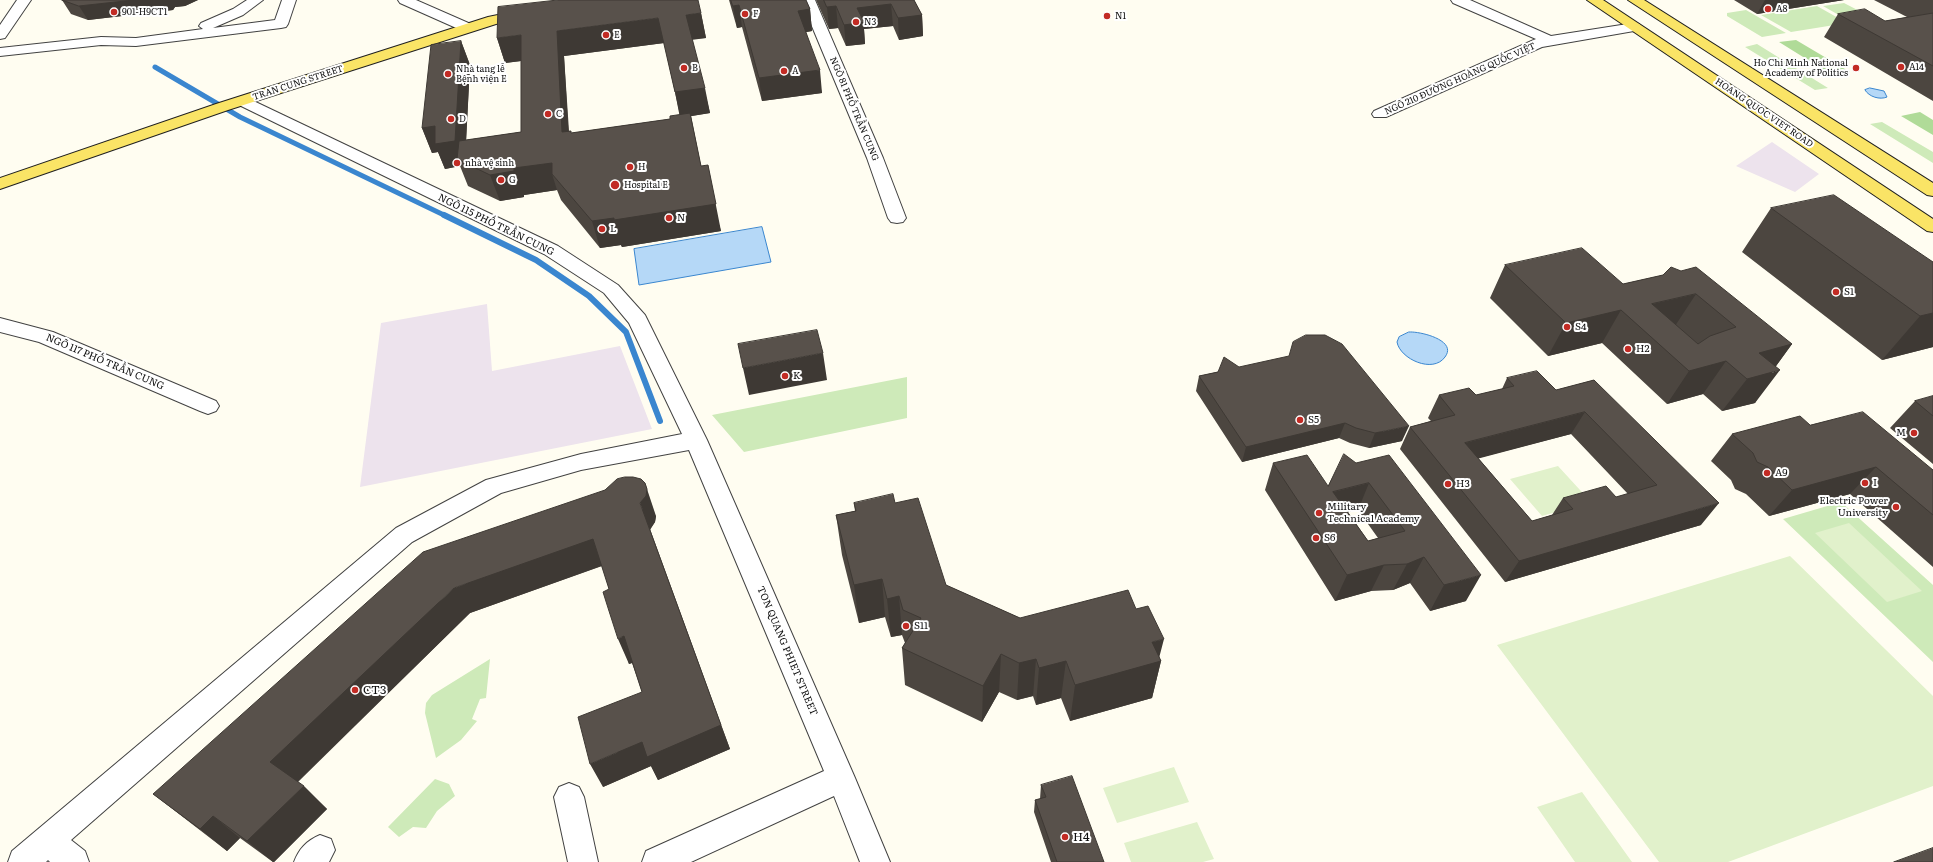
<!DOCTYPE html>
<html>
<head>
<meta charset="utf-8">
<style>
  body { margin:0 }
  canvas { display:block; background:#fffdf1 }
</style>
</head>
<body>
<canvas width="1933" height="862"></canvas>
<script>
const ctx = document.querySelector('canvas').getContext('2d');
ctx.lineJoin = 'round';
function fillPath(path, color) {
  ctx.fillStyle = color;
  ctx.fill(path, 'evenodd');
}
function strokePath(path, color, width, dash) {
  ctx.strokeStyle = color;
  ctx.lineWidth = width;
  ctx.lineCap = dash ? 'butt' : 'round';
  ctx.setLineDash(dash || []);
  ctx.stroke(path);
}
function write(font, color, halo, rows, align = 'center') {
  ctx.font = font + ' Literata,serif';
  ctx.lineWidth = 4;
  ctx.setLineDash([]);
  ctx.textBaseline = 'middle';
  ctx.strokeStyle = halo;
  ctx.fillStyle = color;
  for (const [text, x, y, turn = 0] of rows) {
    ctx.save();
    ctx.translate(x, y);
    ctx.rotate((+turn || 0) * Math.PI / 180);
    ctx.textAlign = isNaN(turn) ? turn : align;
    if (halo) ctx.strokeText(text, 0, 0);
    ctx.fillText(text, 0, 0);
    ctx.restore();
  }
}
const industrial = new Path2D(`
  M1772 142 1819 174 1795 192 1736 166Z
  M487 304 492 371 620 346 652 429 360 487 381 323Z`);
const green = new Path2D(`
  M1844 3 1873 18 1851 22 1823 6Z
  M1817 6 1847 23 1791 32 1761 15Z
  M1746 10 1786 33 1762 37 1727 16V13Z
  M1757 44 1828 88 1815 90 1745 47Z
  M1882 122 1933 152V163L1870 124Z
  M907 377V418L744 452 712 415Z
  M1841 502 1933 585V662L1783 519Z
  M490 659 486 698 480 699 472 719 477 721 461 740 436 758 425 713 426 703 432 695Z
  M435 779 449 784 455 796 437 811 426 828 413 827 399 837 388 827Z`);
const forest = new Path2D(`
  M1796 40 1850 72 1832 75 1779 42Z
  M1920 112 1933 120V135L1901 116Z`);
const pitch = new Path2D(`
  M1558 466 1591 502 1542 516 1510 479Z
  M1849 523 1922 591 1887 602 1815 533Z
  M1790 556 1933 696V786L1728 862H1659L1497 645Z
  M1174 767 1189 802 1117 823 1103 788Z
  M1582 792 1632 862H1575L1537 807Z
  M1197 822 1214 859 1203 862H1131L1124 843Z`);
const water = new Path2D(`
  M1870 88 1884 91 1887 97C1880 100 1869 97 1865 90Z
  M762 227 771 262 639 285 634 249Z
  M1409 332C1419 331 1458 340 1445 357 1433 374 1400 359 1397 342L1399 337Z`);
const streamFar1 = new Path2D(`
  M155 67 240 117 446 216`);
const stream = new Path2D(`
  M444 215 536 260 589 296 626 332 660 421`);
const minor = new Path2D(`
  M17 0H31L5 38 0 39V25Z
  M247 0H263L243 15 213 28 275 20 282 0H296L288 24 286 27 281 28 136 46 101 45 0 56V48L101 37 136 38 203 29 199 26 201 23 233 9Z
  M398 0H416L473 25 475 28 473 31H463L400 3Z
  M801 0H815L883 158 906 218 903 222 897 223 891 222 888 218 867 158Z
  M1451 0H1470L1551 36 1634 23 1639 24 1641 27 1639 30 1634 31 1542 47 1386 117H1374L1372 114 1374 111 1536 39 1453 3Z
  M243 96 558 246 618 285 645 315 707 440 855 778 890 862H860L834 796 691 862H642L646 851 824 771 689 450 581 470 501 493 412 542 71 840 85 851 89 862H50L48 860 46 862H8L12 851 396 528 486 480 581 454 682 434 629 323 604 293 544 254 237 104 235 101 237 98Z
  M0 318 53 332 216 401 219 406 216 411 208 414 200 411 39 342 0 332Z
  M569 783 579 787 584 797 598 862H568L554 797 559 787Z
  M320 835 331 839 335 850 329 862H294C299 849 306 841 320 835Z`);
const major = new Path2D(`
  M1587 0H1603L1933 219V232L1927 231Z
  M1628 0H1644L1933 183V196L1927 195Z
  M527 9 532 10 534 13 532 16 496 24 228 110 0 189V178L216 104 488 17Z`);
const wall = new Path2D(`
  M62 0H198L185 6 175 7 173 10 88 20 71 14Z
  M729 0H806L810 9 812 31 806 32 822 93 762 101 742 27 737 28Z
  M816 0H914L922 15 923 36 899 40 893 26 864 29 865 44 846 46 838 28 829 29Z
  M1734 0H1844L1757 14Z
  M1874 0H1933V101L1824 37 1838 14 1885 21 1907 17Z
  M701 13 706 38 692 39 710 113 691 116 701 166 721 231 622 247 621 245 600 248 561 200 557 190 524 195V197L500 201 468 186 460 166 445 169 438 152 432 153 422 128 461 41 470 65 466 140 521 132V61L505 63 497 38ZM664 43 680 115 670 119 571 133V131H569L564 56Z
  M1771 208 1933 262V347L1882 360 1742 252Z
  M1505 265 1623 284 1681 271 1792 344 1776 366 1755 403 1722 411 1703 394 1667 404 1602 343 1548 356 1490 298Z
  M1239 367 1402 441 1369 448 1350 443 1339 438 1242 462 1196 391 1199 376Z
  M1507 378 1556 390 1594 380 1701 525 1505 582 1400 449 1410 427 1431 421 1428 418 1439 395H1476L1502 389ZM1571 434 1628 494 1616 497 1563 498 1552 515 1532 521 1478 458Z
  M1933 396V464L1890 428 1915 401Z
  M1810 425 1933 470V567L1850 494 1769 516 1746 494 1735 489 1731 480 1711 461 1732 434Z
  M1273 463 1328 486 1356 463 1466 601 1430 611 1410 583 1393 590 1371 591 1335 601 1265 490ZM1358 510 1378 538 1368 541 1348 512Z
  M605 490 656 516 655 522 650 529 730 749 658 780 651 766 603 787 642 692 632 663 629 664 609 589 602 566 470 613 298 782 327 809 274 862H273L240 838 227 851 153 794Z
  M854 503H895L946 585 1020 618 1159 657 1161 661 1152 698 1070 721 1061 698 1036 705 1033 696 1017 700 999 692 982 722 905 685 902 648 905 643 902 635 891 637 885 617 859 623 842 555 836 515 855 511Z
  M1041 785 1104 862H1051L1034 812 1035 800 1040 799Z`);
const shadedWall = new Path2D(`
  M134 0H198L185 6 175 7 173 10 88 20 79 6Z
  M1765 0H1844L1757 14Z
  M891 4 893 26 864 29 865 44 846 46 844 25 857 8Z
  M739 5 742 27 737 28 733 6Z
  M836 6 838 28 829 29 827 7Z
  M810 9 812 31 801 33 798 11Z
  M701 13 706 38 691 40 686 15Z
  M922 15 923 36 899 40 898 18Z
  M658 18 664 43 564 56 570 158 562 132 557 31Z
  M521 35 529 60 505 63 497 38Z
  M461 41 470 65 465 163 457 159 460 166 445 169 438 152 432 153 422 128 435 126Z
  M820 70 822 93 762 101 759 78Z
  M705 88 710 113 680 118 675 92Z
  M552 163V174L557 190 524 195V197L500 201 490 175 514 168Z
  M708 165 721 231 622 247 621 245 600 248 592 221Z
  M1696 294 1675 326 1652 304Z
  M1621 310 1602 343 1548 356 1566 323Z
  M1933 313V347L1882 360 1920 316Z
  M1792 344 1771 373 1780 370 1755 403 1722 411 1747 379 1759 353Z
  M823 353 827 380 749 395 743 368Z
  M1726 361 1703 394 1667 404 1689 371Z
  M1585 412 1571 434 1454 465 1465 443Z
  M1345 423 1339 438 1242 462 1246 447Z
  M1409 426 1402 441 1369 448 1375 433Z
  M1876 467 1850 494 1769 516 1792 490Z
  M645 483 656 516 655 522 650 530 640 503Z
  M1369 483 1358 510 1323 518 1333 492Z
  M1719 503 1701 525 1505 582 1519 561Z
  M593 539 604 565 470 613 294 785 270 762 454 588Z
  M1424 557 1410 583 1393 590 1407 564Z
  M1384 565 1371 591 1335 601 1347 575Z
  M1481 575 1466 601 1430 611 1444 585Z
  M882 579 885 617 859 623 854 585Z
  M899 596 902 635 891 637 887 599Z
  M624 636 635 662 629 664 618 639Z
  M1164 639 1158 662 1161 661 1152 698 1070 721 1075 685 1152 642Z
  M1001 654 999 692 982 722 983 686Z
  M1036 659 1033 696 1017 700 1019 663Z
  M1066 661 1061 698 1036 705 1039 668Z
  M721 725 730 749 658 780 651 766 603 787 590 764 642 742Z
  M304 786 327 809 274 862H273L247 841Z
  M213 816 240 838 227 851 200 829Z`);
const building = new Path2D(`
  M62 0H134L79 6Z
  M558 0H698L701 13 686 15 705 88 675 92 658 18 557 31 562 132 571 131V133L670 119V116L690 113 701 166 708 165 716 204 614 220V218L592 221 552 174V163L514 168V171L490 175 457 159 459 141 521 132V35L497 38 498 7Z
  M731 0H806L810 9 798 11 820 70 759 78 739 5 733 6Z
  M824 0H914L922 15 898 18 891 4 857 8 864 22 844 25 836 6 827 7Z
  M1865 9 1885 21 1933 13V66L1838 14Z
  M461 41 455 141 435 144V126L422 128 431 45Z
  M1834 195 1933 262V313L1920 316 1771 208Z
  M1582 248 1623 284 1663 275 1671 267 1681 271 1696 267 1792 344 1759 353 1780 370 1747 379 1726 361 1689 371 1621 310 1566 323 1505 265ZM1696 294 1736 327 1710 336 1698 344 1652 304Z
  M817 330 823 353 743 368 738 344Z
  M1306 335H1325L1342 344 1409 426 1375 433 1356 428 1345 423 1246 447 1199 376 1218 372 1224 357 1239 367 1289 356 1293 342Z
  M1537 371 1556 390 1594 380 1719 503 1519 561 1410 427 1455 415 1439 395 1469 388 1476 395 1514 386 1507 378ZM1585 412 1657 485 1616 497 1606 486 1563 498 1573 509 1532 521 1465 443Z
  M1933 396V416L1915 401Z
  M1863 412 1933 470V515L1876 467 1792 490 1768 467 1757 462 1753 453 1732 434 1800 416 1810 425Z
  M1344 454 1356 463 1389 455 1481 575 1444 585 1424 557 1407 564 1384 565 1347 575 1273 463 1307 455 1328 486ZM1369 483 1405 531 1368 541 1333 492Z
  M625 477H633L641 479 645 483 647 489 646 496 640 503 721 725 647 757 642 742 590 764 578 717 642 692 624 636 618 639 609 611 603 592 609 589 593 539 454 588 270 762 304 786 247 841 213 816 200 829 153 794 423 552 605 490 617 479Z
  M893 494 895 503 918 498 946 585 1020 618 1128 590 1136 609 1148 606 1164 639 1152 642 1161 661 1075 685 1066 661 1039 668 1036 659 1019 663 1001 654 983 686 902 648 921 618 903 610 899 596 887 599 882 579 854 585 836 515 856 511 854 503Z
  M1072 776 1104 862H1057L1035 800 1046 797 1041 785Z
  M1933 848V862H1894Z`);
const markers = [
  [1768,9,4,"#c22b24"],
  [114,12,4,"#c22b24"],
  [745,14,4,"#c22b24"],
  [1107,16,4,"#c22b24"],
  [856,22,4,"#c22b24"],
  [606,35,4,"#c22b24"],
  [1901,67,4,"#c22b24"],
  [684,68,4,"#c22b24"],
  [1856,68,4,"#c22b24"],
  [784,71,4,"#c22b24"],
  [448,74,4,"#c22b24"],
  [548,114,4,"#c22b24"],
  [451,119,4,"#c22b24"],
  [457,163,4,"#c22b24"],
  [630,167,4,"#c22b24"],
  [501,180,4,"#c22b24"],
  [615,185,5,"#c22b24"],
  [669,218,4,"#c22b24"],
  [602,229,4,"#c22b24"],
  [1836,292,4,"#c22b24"],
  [1567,327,4,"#c22b24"],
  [1628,349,4,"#c22b24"],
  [785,376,4,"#c22b24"],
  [1300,420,4,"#c22b24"],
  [1914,433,4,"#c22b24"],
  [1767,473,4,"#c22b24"],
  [1865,483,4,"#c22b24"],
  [1448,484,4,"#c22b24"],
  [1896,507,4,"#c22b24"],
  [1319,513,4,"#c22b24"],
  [1316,538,4,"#c22b24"],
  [906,626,4,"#c22b24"],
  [355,690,4,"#c22b24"],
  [1065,837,4,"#c22b24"]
];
const farPoinames = [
  ["A8",1776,9],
  ["901-H9CT1",122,12],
  ["F",753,14],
  ["N1",1115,16],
  ["N3",864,22],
  ["E",614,35],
  ["Ho Chi Minh National",1848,63,"right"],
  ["Academy of Politics",1848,73,"right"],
  ["A14",1909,67],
  ["B",692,68],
  ["Nhà tang lễ",456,69],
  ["Bệnh viện E",456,79],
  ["A",792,71],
  ["C",556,114],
  ["D",459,119],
  ["nhà vệ sinh",465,163],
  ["H",638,167],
  ["G",509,180],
  ["Hospital E",624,185]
];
const farStreetnames = [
  ["NGÕ 210 ĐƯỜNG HOÀNG QUỐC VIỆT",1460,79,-24],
  ["TRAN CUNG STREET",298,83,-18],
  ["NGÕ 81 PHỐ TRẦN CUNG",854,109,67],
  ["HOANG QUOC VIET ROAD",1764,113,34]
];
const poiNames = [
  ["N",677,218],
  ["L",610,229],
  ["S1",1844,292],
  ["S4",1575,327],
  ["H2",1636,349],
  ["K",793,376],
  ["S5",1308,420],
  ["M",1906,433,"right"],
  ["A9",1775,473],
  ["I",1873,483],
  ["H3",1456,484],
  ["Electric Power",1888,501,"right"],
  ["University",1888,513,"right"],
  ["Military",1327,507],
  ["Technical Academy",1327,519],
  ["S6",1324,538],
  ["S11",914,626]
];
const streetNames = [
  ["NGÕ 115 PHỐ TRẦN CUNG",496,225,26],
  ["NGÕ 117 PHỐ TRẦN CUNG",105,362,23],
  ["TON QUANG PHIET STREET",787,651,67]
];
const nearPoinames = [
  ["CT3",363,690],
  ["H4",1073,837]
];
fillPath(industrial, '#ede3ed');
fillPath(green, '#ceeab9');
fillPath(forest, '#b0db98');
fillPath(pitch, '#e1f1cb');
fillPath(water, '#b5d8f7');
strokePath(water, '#3a86cf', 1);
strokePath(streamFar1, '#3a86cf', 5);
strokePath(stream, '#3a86cf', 6);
strokePath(minor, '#424242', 2);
strokePath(major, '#202020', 2);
fillPath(minor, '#fff');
fillPath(major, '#fae466');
fillPath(wall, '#4c4640');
fillPath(shadedWall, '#3e3934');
fillPath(building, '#58514b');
strokePath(building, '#3e3934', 1);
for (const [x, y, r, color] of markers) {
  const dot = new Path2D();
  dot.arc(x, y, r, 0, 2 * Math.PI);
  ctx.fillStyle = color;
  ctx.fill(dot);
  strokePath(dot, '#fff', 1.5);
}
write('9px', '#0f0f0f', '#fff', farPoinames, 'left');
write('9px', '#0f0f0f', '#fff', farStreetnames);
write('10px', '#0f0f0f', '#fff', poiNames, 'left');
write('10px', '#0f0f0f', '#fff', streetNames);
write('12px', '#0f0f0f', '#fff', nearPoinames, 'left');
</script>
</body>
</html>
